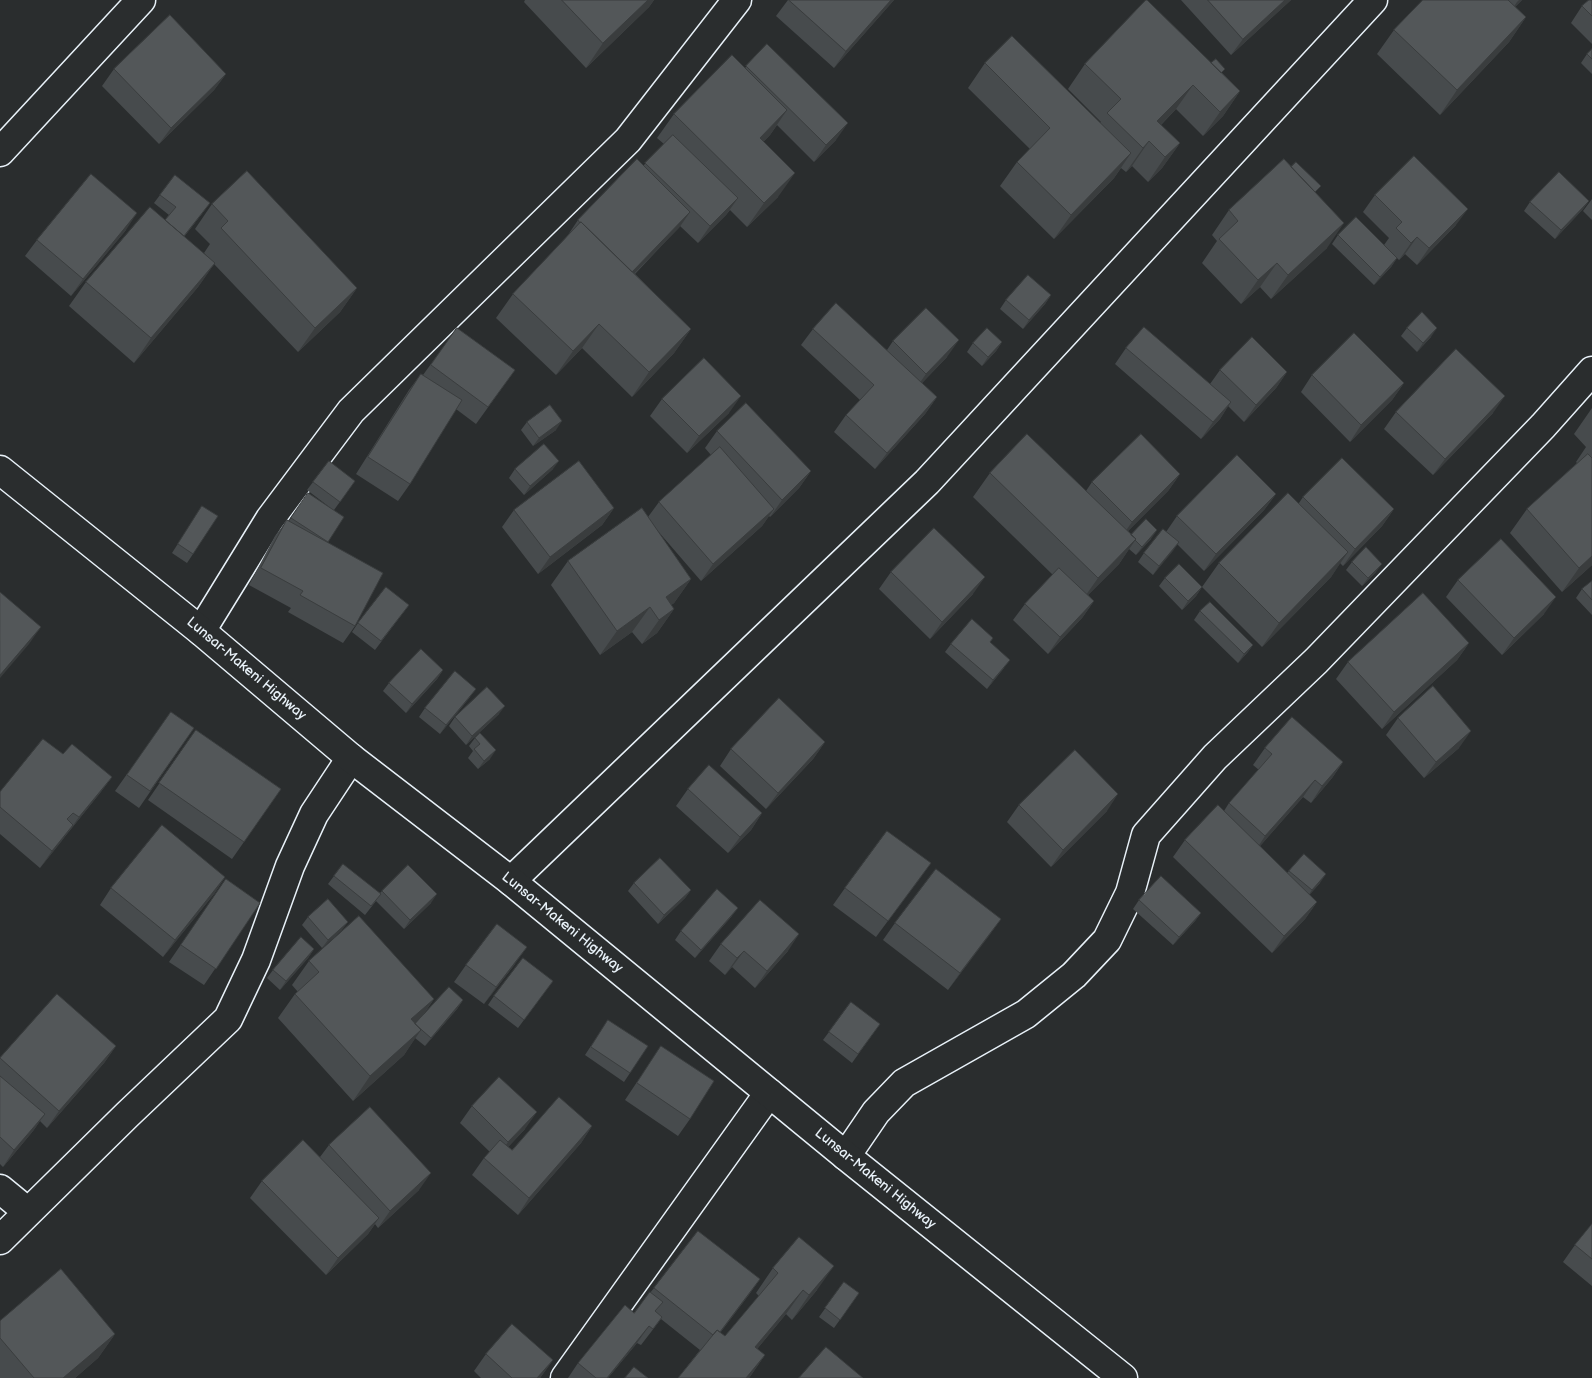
<!DOCTYPE html>
<html>
<head>
<meta charset="utf-8">
<style>
  body { margin:0 }
  canvas { display:block; background:#2a2d2e }
</style>
</head>
<body>
<canvas width="1592" height="1378"></canvas>
<script>
const ctx = document.querySelector('canvas').getContext('2d');
ctx.lineJoin = 'round';
function strokePath(path, color, width, dash) {
  ctx.strokeStyle = color;
  ctx.lineWidth = width;
  ctx.lineCap = dash ? 'butt' : 'round';
  ctx.setLineDash(dash || []);
  ctx.stroke(path);
}
function fillPath(path, color) {
  ctx.fillStyle = color;
  ctx.fill(path, 'evenodd');
}
function write(font, color, halo, rows, align = 'center') {
  ctx.font = font + ' "Balsamiq Sans",sans-serif';
  ctx.lineWidth = 4.5;
  ctx.setLineDash([]);
  ctx.textBaseline = 'middle';
  ctx.strokeStyle = halo;
  ctx.fillStyle = color;
  for (const [text, x, y, turn = 0] of rows) {
    ctx.save();
    ctx.translate(x, y);
    ctx.rotate((+turn || 0) * Math.PI / 180);
    ctx.textAlign = isNaN(turn) ? turn : align;
    if (halo) ctx.strokeText(text, 0, 0);
    ctx.fillText(text, 0, 0);
    ctx.restore();
  }
}
const minor = new Path2D(`
  M0 152 141 0
  M201 631 270 519 351 411 628 140 737 0
  M511 881 927 482 1373 0
  M846 1156 876 1112 904 1083 1026 1014 1074 975 1107 940 1130 893 1146 835 1215 757 1316 661 1543 426 1592 371
  M0 1189 28 1212
  M0 1240 127 1115 228 1019 256 960 290 866 314 814 351 758
  M565 1378 769 1093`);
const major = new Path2D(`
  M0 470 201 631 351 758 511 881 846 1156 1123 1378`);
const wall = new Path2D(`
  M525 0H654L649 7 586 68 524 2Z
  M788 0H894L834 68 776 16Z
  M1181 0H1291L1231 55Z
  M1423 0H1522L1515 7 1526 17 1509 42 1440 115 1377 54 1394 30Z
  M1592 0V44L1571 23 1582 6Z
  M767 44 836 140 814 162 777 125 770 135 763 142 778 197 747 227 730 210 726 215 698 243 680 226 635 274 691 329 674 353 632 397 582 348 556 375 496 318 513 294 566 238 578 220 643 166 664 144 657 138 674 114 745 68Z
  M1592 49V74L1581 63 1587 54Z
  M985 63 1100 123 1101 122 1068 89 1085 64 1222 73 1240 91 1223 116 1203 136 1176 109 1161 125 1180 143 1162 168 1148 182 1132 166 1126 172 1121 168 1114 178 1054 239 1000 186 1017 162 1030 149 968 88Z
  M114 69 226 74 214 90 159 144 102 86Z
  M1316 193 1327 248 1271 299 1260 287 1241 304 1202 263 1217 241 1212 235 1229 210Z
  M160 195 204 211 184 237 210 259 204 253 210 244 195 229 212 204 357 288 340 312 298 352 214 264 198 287 134 363 69 306 86 282 165 220 169 215 154 203Z
  M1375 195 1456 225 1417 265 1405 254 1399 260 1397 258 1391 267 1374 285 1332 244 1338 235 1384 245 1389 238 1363 212Z
  M1592 199V220L1583 211Z
  M1589 201 1583 209 1555 239 1524 211 1530 202Z
  M126 230 71 296 25 256 37 240Z
  M1051 295 1045 304 1023 329 1000 309 1006 300Z
  M457 328 515 370 476 424 456 409 410 484 398 501 356 474 409 390 421 374 423 375Z
  M1407 328 1431 337 1417 352 1401 336Z
  M813 329 887 350 893 341 947 357 922 383 937 397 925 414 875 469 834 432 846 415 860 400 801 345Z
  M1002 342 996 351 982 366 967 352 973 343Z
  M1126 348 1210 384 1220 370 1287 372 1276 388 1244 422 1228 406 1220 419 1201 439 1115 364Z
  M1312 375 1404 383 1392 400 1350 442 1301 392Z
  M662 399 729 413 687 453 650 416Z
  M1592 408V565L1562 592 1510 533 1527 509 1577 463 1576 462 1586 447 1574 434Z
  M1396 412 1493 413 1433 475 1384 429Z
  M527 422 556 430 533 446 521 430Z
  M717 431 811 471 799 488 770 517 769 516 762 526 701 581 657 530 691 579 674 603 671 605 674 609 657 633 642 644 632 632 600 655 551 585 568 561 648 517 659 502 711 455 705 448Z
  M515 469H553L524 495 509 478Z
  M990 473 1086 491 1092 482 1180 474 1168 491 1128 531 1131 535 1151 539 1136 555 1129 549 1119 564 1088 595 1094 601 1082 618 1048 654 1013 620 1025 604 1053 575 973 497Z
  M355 481 334 510 328 542 355 626 343 643 288 612 291 608 249 585 275 536 287 520 289 521 308 493 332 509 307 490 313 482Z
  M1276 494 1264 510 1204 571 1177 544 1153 575 1138 562 1144 553 1166 532 1177 516Z
  M1303 497 1394 509 1382 526 1343 566 1340 563 1331 577 1262 647 1202 587 1219 563 1299 503Z
  M202 506 193 554 187 563 172 553Z
  M614 508 602 525 538 574 502 527 514 510Z
  M1352 562 1376 572 1362 586 1346 570Z
  M891 572 973 594 930 639 879 589Z
  M1165 578 1202 587 1196 596 1182 610 1159 586Z
  M1458 580 1544 614 1502 655 1446 597Z
  M1592 581V615L1576 598 1582 589Z
  M409 605 375 650 352 632 358 623Z
  M1200 611 1253 645 1247 653 1238 663 1194 620Z
  M993 638 990 642 1004 668 987 689 945 652 951 644Z
  M1469 643 1457 660 1382 729 1336 679 1348 662Z
  M443 670 437 679 406 713 383 691 389 683Z
  M470 697 440 734 419 717 425 708Z
  M171 712 194 728 139 808 115 791Z
  M499 714 466 745 449 726 455 717Z
  M1398 718 1459 748 1424 778 1386 735Z
  M196 730 281 789 232 859 148 800Z
  M480 733 490 759 478 769 468 758 473 751 469 746 475 738Z
  M825 742 813 759 766 809 720 766 731 749Z
  M1265 748 1343 762 1332 778 1311 803 1303 797 1260 846 1287 873 1289 871 1320 883 1309 895 1317 902 1305 919 1272 953 1173 857 1185 840 1224 811 1229 803 1259 770 1253 765Z
  M63 754 112 777 100 793 67 834 40 868 0 834V792Z
  M688 789 762 813 751 830 728 853 676 806Z
  M1019 805 1107 811 1051 867 1007 822Z
  M931 863 876 937 833 905 845 888Z
  M334 876 380 893 382 891 431 903 404 929 376 901 365 915 328 884Z
  M225 877 214 894 163 957 100 905 111 888Z
  M226 879 260 903 204 985 169 962Z
  M634 883 691 890 685 898 658 924 628 891Z
  M1139 900 1201 913 1195 921 1173 945 1133 909Z
  M732 916 695 958 675 940 681 931Z
  M308 917 342 930 322 948 302 925Z
  M1001 919 948 990 883 940 895 923Z
  M721 944 788 951 755 988 732 967 725 975 709 961Z
  M314 949 308 958 280 990 267 978 273 970Z
  M309 961 434 999 421 1018 463 1000 457 1009 425 1046 415 1038 404 1055 353 1101 278 1018 295 994 298 992 292 985Z
  M515 964 484 1004 454 982 466 965Z
  M553 981 518 1028 488 1005 494 996Z
  M608 1020 630 1073 624 1082 585 1055Z
  M880 1024 852 1063 823 1040 829 1032Z
  M116 1046 104 1063 47 1128 40 1121 33 1131 3 1167 0 1164V1058Z
  M661 1046 690 1119 678 1136 625 1100Z
  M472 1106 525 1129 508 1147 512 1150 592 1126 581 1143 518 1215 472 1175 484 1158 490 1152 460 1123Z
  M329 1145 419 1190 378 1228 375 1224 368 1234 326 1275 250 1198 262 1181 320 1157Z
  M1592 1224V1286L1563 1262 1575 1245Z
  M773 1268 817 1290 792 1320 786 1314 757 1349 765 1355 749 1378H678L700 1350 661 1319 641 1345 637 1343 608 1378H568L578 1363 634 1313 654 1288 760 1279 748 1296 720 1333 725 1336 759 1296 756 1293Z
  M844 1282 859 1293 834 1328 819 1317Z
  M0 1321 115 1334 98 1358 75 1378H0Z
  M486 1354 553 1360 540 1378H481L474 1371Z`);
const shadedWall = new Path2D(`
  M648 0H654L649 7 586 68 603 43Z
  M891 0H894L834 68 846 51Z
  M1285 0H1291L1231 55 1243 39Z
  M1519 0H1522L1511 11 1517 2Z
  M1526 17 1509 42 1440 115 1457 90Z
  M226 74 214 90 159 144 171 128Z
  M1193 85 1176 109 1140 146 1157 121Z
  M1240 91 1223 116 1203 136 1220 112Z
  M787 110 770 135 743 163 760 138Z
  M848 123 836 140 814 162 826 145Z
  M1149 141 1132 166 1126 172 1143 148Z
  M1180 143 1162 168 1148 182 1165 157Z
  M1131 153 1114 178 1054 239 1071 215Z
  M795 173 778 197 747 227 764 203Z
  M738 198 726 215 698 243 710 226Z
  M1589 201 1583 209 1555 239 1561 230Z
  M210 203 204 211 176 247 182 238Z
  M1468 209 1456 225 1417 265 1429 248Z
  M690 212 679 228 619 289 631 273Z
  M137 213 126 230 71 296 83 279Z
  M1344 223 1327 248 1271 299 1288 275Z
  M1417 237 1405 254 1399 260 1411 243Z
  M1397 258 1391 267 1374 285 1380 277Z
  M215 263 198 287 134 363 151 338Z
  M1277 263 1260 287 1241 304 1258 280Z
  M357 288 340 312 298 352 315 328Z
  M1051 295 1045 304 1023 329 1029 320Z
  M599 324 582 348 556 375 573 351Z
  M1437 328 1431 337 1417 352 1423 343Z
  M691 329 674 353 632 397 649 372Z
  M959 340 947 357 914 391 926 374Z
  M1002 342 996 351 982 366 988 357Z
  M1287 372 1276 388 1244 422 1256 405Z
  M1404 383 1392 400 1350 442 1361 425Z
  M741 396 729 413 687 453 699 436Z
  M1505 396 1493 413 1433 475 1445 459Z
  M937 397 925 414 875 469 887 453Z
  M1231 402 1220 419 1201 439 1213 422Z
  M562 421 556 430 533 446 539 438Z
  M559 461 553 469 524 495 530 486Z
  M811 471 799 488 770 517 782 500Z
  M1180 474 1168 491 1120 539 1132 522Z
  M1276 494 1264 510 1204 571 1216 554Z
  M614 508 602 525 538 574 550 557Z
  M774 509 762 526 701 581 713 564Z
  M1394 509 1382 526 1343 566 1355 549Z
  M1157 530 1151 539 1136 555 1142 547Z
  M1136 539 1119 564 1081 602 1098 578Z
  M1179 542 1173 551 1153 575 1159 566Z
  M1348 552 1331 577 1262 647 1279 623Z
  M1592 556V565L1562 592 1579 568Z
  M1382 564 1376 572 1362 586 1368 578Z
  M985 577 973 594 930 639 942 622Z
  M691 579 674 603 656 616 666 597Z
  M1202 587 1196 596 1182 610 1188 601Z
  M1556 597 1544 614 1502 655 1514 638Z
  M1094 601 1082 618 1048 654 1060 637Z
  M650 607 632 632 600 655 617 631Z
  M674 609 657 633 642 644 659 620Z
  M41 627 29 644 0 678V675Z
  M1469 643 1457 660 1382 729 1394 712Z
  M1253 645 1247 653 1238 663 1244 654Z
  M1010 660 1004 668 987 689 993 680Z
  M443 670 437 679 406 713 412 704Z
  M476 689 470 697 440 734 446 725Z
  M505 706 499 714 466 745 472 736Z
  M1471 731 1459 748 1424 778 1436 762Z
  M825 742 813 759 766 809 778 793Z
  M496 750 490 759 478 769 484 761Z
  M1343 762 1332 778 1311 803 1322 786Z
  M112 777 100 793 67 834 79 817Z
  M1315 780 1303 797 1254 853 1265 836Z
  M1118 794 1107 811 1051 867 1063 850Z
  M762 813 751 830 728 853 740 837Z
  M73 825 61 842 40 868 52 851Z
  M931 863 919 880 876 937 888 921Z
  M1326 874 1320 883 1306 899 1312 890Z
  M225 877 214 894 163 957 175 940Z
  M691 890 685 898 658 924 664 915Z
  M437 894 431 903 404 929 410 920Z
  M1317 902 1305 919 1272 953 1284 936Z
  M738 908 732 916 695 958 701 950Z
  M1201 913 1195 921 1173 945 1179 937Z
  M1001 919 989 936 948 990 960 973Z
  M348 922 342 930 322 948 328 940Z
  M799 934 788 951 755 988 767 971Z
  M527 947 515 964 484 1004 496 987Z
  M314 949 308 958 280 990 286 981Z
  M744 951 732 967 725 975 737 958Z
  M434 999 417 1023 416 1025 411 1019Z
  M463 1000 457 1009 425 1046 431 1038Z
  M421 1030 404 1055 353 1101 370 1076Z
  M116 1046 104 1063 47 1128 59 1111Z
  M537 1112 525 1129 497 1159 508 1142Z
  M45 1114 33 1131 3 1167 14 1150Z
  M592 1126 581 1143 518 1215 529 1198Z
  M431 1173 419 1190 378 1228 390 1211Z
  M379 1218 368 1234 326 1275 338 1258Z
  M834 1266 817 1290 792 1320 809 1295Z
  M760 1279 748 1296 704 1354 716 1337Z
  M803 1290 786 1314 738 1372 755 1347Z
  M649 1326 637 1343 608 1378H607Z
  M115 1334 98 1358 75 1378H63Z
  M765 1355 749 1378H746Z
  M553 1360 540 1378H537Z`);
const building = new Path2D(`
  M562 0H648L603 43Z
  M789 0H891L846 51Z
  M1146 0H1147L1240 91 1220 112 1193 85 1157 121 1180 143 1165 157 1149 141 1143 148 1107 113 1121 99 1085 64Z
  M1208 0H1285L1243 39Z
  M1423 0H1508L1526 17 1457 90 1394 30Z
  M1589 0H1592V16L1582 6Z
  M170 15 226 74 171 128 114 69Z
  M1012 36 1131 153 1071 215 1017 162 1050 128 985 63Z
  M767 44 848 123 826 145 746 66Z
  M1592 49V59L1587 54Z
  M732 55 787 110 760 138 795 173 764 203 674 114Z
  M1216 59 1225 69 1221 73 1211 63Z
  M673 135 738 198 710 226 645 163Z
  M1414 156 1468 209 1429 248 1417 237 1411 243 1396 228 1402 222 1375 195Z
  M637 159 690 212 632 272 581 222 580 223 578 220Z
  M1284 159 1344 223 1288 275 1277 263 1258 280 1219 239 1238 221 1229 210Z
  M1296 162 1321 186 1315 192 1291 167Z
  M247 171 357 288 315 328 221 228 228 221 212 204Z
  M1559 172 1589 201 1561 230 1530 202Z
  M91 174 137 213 83 279 37 240Z
  M175 175 210 203 184 236 165 220 176 207 160 195Z
  M150 207 215 263 151 338 86 282Z
  M1356 217 1397 258 1380 277 1338 235Z
  M581 222 691 329 649 372 599 324 573 351 513 294Z
  M1028 275 1051 295 1029 320 1006 300Z
  M836 303 937 397 887 453 846 415 874 385 813 329Z
  M926 308 959 340 926 374 893 341Z
  M1422 312 1437 328 1423 343 1407 328Z
  M1144 327 1231 402 1213 422 1126 348Z
  M457 328 515 370 488 407 431 365Z
  M987 328 1002 342 988 357 973 343Z
  M1354 333 1404 383 1361 425 1312 375Z
  M1252 337 1287 372 1256 405 1220 370Z
  M1456 349 1505 396 1445 459 1396 412Z
  M704 358 741 396 699 436 662 399Z
  M421 374 462 400 410 484 368 457Z
  M746 403 811 471 782 500 717 431Z
  M550 405 562 421 539 438 527 422Z
  M1027 434 1136 539 1098 578 990 473Z
  M1141 434 1180 474 1132 522 1092 482Z
  M544 444 559 461 530 486 515 469Z
  M720 447 774 509 713 564 659 502Z
  M1588 454 1592 458V556L1579 568 1527 509Z
  M1237 455 1276 494 1216 554 1177 516Z
  M1342 458 1394 509 1355 549 1303 497Z
  M329 461 355 481 340 502 313 482Z
  M579 461 614 508 550 557 514 510Z
  M308 493 344 517 328 542 291 518Z
  M1288 493 1348 552 1279 623 1219 563Z
  M202 506 218 516 193 554 178 544Z
  M642 508 691 579 666 597 674 609 659 620 650 607 617 631 568 561Z
  M1146 519 1157 530 1142 547 1135 540 1136 539 1131 535Z
  M287 520 383 573 355 626 300 595 303 591 261 568Z
  M934 528 985 577 942 622 891 572Z
  M1163 529 1179 542 1159 566 1144 553Z
  M1501 539 1556 597 1514 638 1458 580Z
  M1366 547 1382 564 1368 578 1352 562Z
  M1179 564 1202 587 1188 601 1165 578Z
  M1059 568 1094 601 1060 637 1025 604Z
  M1592 581V600L1582 589Z
  M386 587 409 605 381 641 358 623Z
  M0 592 41 627 0 675Z
  M1423 593 1469 643 1394 712 1348 662Z
  M1210 602 1253 645 1244 654 1200 611Z
  M972 619 993 638 990 642 1010 660 993 680 951 644Z
  M421 649 443 670 412 704 389 683Z
  M455 671 476 689 446 725 425 708Z
  M1433 686 1471 731 1436 762 1398 718Z
  M487 687 505 706 472 736 455 717Z
  M779 698 825 742 778 793 731 749Z
  M171 712 194 728 150 791 127 775Z
  M1292 717 1343 762 1322 786 1315 780 1265 836 1229 803 1272 754 1265 748Z
  M196 730 281 789 244 842 159 783Z
  M480 733 496 750 484 761 474 749 480 744 475 738Z
  M43 739 63 754 72 744 112 777 79 817 73 813 67 819 73 825 52 851 0 807V792Z
  M1075 750 1118 794 1063 850 1019 805Z
  M709 765 762 813 740 837 688 789Z
  M1218 805 1317 902 1284 936 1185 840Z
  M162 825 225 877 175 940 111 888Z
  M887 831 931 863 888 921 845 888Z
  M1304 854 1326 874 1312 890 1289 871Z
  M660 858 691 890 664 915 634 883Z
  M343 864 381 894 371 906 334 876Z
  M408 865 437 894 410 920 382 891Z
  M936 869 1001 919 960 973 895 923Z
  M1161 876 1201 913 1179 937 1139 900Z
  M226 879 260 903 216 969 181 945Z
  M717 889 738 908 701 950 681 931Z
  M328 899 348 922 328 940 308 917Z
  M760 900 799 934 767 971 744 951 737 958 721 944Z
  M359 916 434 999 411 1019 421 1030 370 1076 295 994 319 972 309 961Z
  M497 924 527 947 496 987 466 965Z
  M301 937 314 949 286 981 273 970Z
  M523 958 553 981 524 1020 494 996Z
  M449 987 463 1000 431 1038 415 1024Z
  M57 994 116 1046 59 1111 0 1058Z
  M851 1002 880 1024 858 1054 829 1032Z
  M608 1020 648 1046 630 1073 591 1047Z
  M661 1046 714 1081 690 1119 637 1083Z
  M0 1076 45 1114 14 1150 0 1137Z
  M499 1077 537 1112 508 1142 472 1106Z
  M559 1097 592 1126 529 1198 484 1158 500 1140 512 1150Z
  M370 1107 431 1173 390 1211 329 1145Z
  M303 1140 379 1218 338 1258 262 1181Z
  M1592 1224V1259L1575 1245Z
  M698 1231 760 1279 720 1332 717 1330 713 1335 654 1288Z
  M799 1237 834 1266 809 1295 803 1290 755 1347 765 1355 746 1378H678L717 1330 725 1336 778 1273 773 1268Z
  M61 1269 115 1334 63 1378H34L0 1338V1321Z
  M844 1282 859 1293 840 1320 825 1308Z
  M650 1292 663 1302 655 1311 662 1317 653 1329 649 1326 607 1378H596L578 1363 625 1305 634 1313Z
  M512 1324 553 1360 537 1378H512L486 1354Z
  M826 1347 863 1378H799Z
  M634 1367 648 1378H625Z`);
const streetNames = [
  ["Lunsar-Makeni Highway",246,669,40],
  ["Lunsar-Makeni Highway",562,923,39],
  ["Lunsar-Makeni Highway",875,1179,39]
];
strokePath(minor, '#e8f1f8', 31);
strokePath(major, '#e8f1f8', 31);
strokePath(minor, '#2a2d2e', 28);
strokePath(major, '#2a2d2e', 28);
fillPath(wall, '#474b4d');
fillPath(shadedWall, '#3a3d3e');
fillPath(building, '#535759');
strokePath(building, '#3a3d3e', 1);
write('14px', '#e8f1f8', '#2a2d2e', streetNames);
</script>
</body>
</html>
